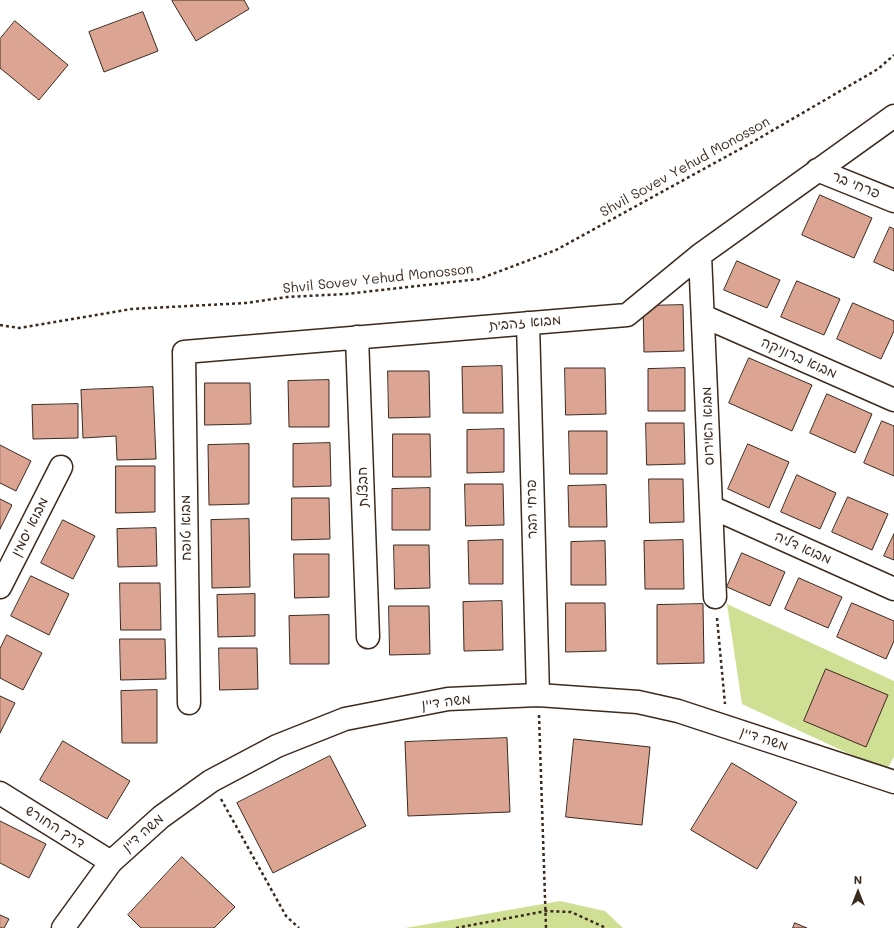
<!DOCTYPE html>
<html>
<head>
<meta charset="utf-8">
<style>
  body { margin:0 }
  #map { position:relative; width:894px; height:928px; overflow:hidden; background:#fff; font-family:Mali,sans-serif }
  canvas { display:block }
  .north { position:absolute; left:838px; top:872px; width:40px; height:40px; -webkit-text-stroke:3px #fff; paint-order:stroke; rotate:0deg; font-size:11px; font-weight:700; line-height:16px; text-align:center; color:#3b2a1e }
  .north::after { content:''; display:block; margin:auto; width:14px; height:18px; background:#3b2a1e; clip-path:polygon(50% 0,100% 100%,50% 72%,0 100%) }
</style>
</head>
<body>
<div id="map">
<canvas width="894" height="928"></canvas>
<div class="north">N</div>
</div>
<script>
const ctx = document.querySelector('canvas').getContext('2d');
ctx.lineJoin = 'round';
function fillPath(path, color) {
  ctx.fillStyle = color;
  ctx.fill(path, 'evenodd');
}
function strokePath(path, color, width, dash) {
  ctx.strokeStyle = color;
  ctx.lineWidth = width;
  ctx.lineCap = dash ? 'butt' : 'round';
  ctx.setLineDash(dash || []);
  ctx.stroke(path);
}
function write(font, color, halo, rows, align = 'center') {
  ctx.font = font + ' Mali,"Playpen Sans Hebrew",sans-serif';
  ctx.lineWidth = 3.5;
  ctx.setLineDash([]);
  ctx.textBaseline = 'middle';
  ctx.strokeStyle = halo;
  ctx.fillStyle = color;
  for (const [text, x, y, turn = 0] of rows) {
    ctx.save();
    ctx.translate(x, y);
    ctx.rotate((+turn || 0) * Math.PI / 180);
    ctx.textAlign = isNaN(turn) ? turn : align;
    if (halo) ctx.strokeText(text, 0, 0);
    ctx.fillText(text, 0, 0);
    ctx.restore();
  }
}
const green = new Path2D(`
  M727 604 894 681V757L886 771 742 704Z
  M560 901 605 911 623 928H405Z`);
const building = new Path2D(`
  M174 0H244L249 9 196 41 172 1Z
  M143 12 158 51 104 72 89 32Z
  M15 21 68 65 39 100 0 68V39Z
  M820 195 872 218 854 258 802 235Z
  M890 227 894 229V271L874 262Z
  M737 261 780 280 767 308 724 290Z
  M797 281 840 299 824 335 781 317Z
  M853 303 894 321V331L881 359 837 339Z
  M683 305 684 351 644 352 643 306Z
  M749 358 812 385 792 431 729 403Z
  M502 366 503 413H463L462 367Z
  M565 368H605L606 414 566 415Z
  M685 368V411H648V369Z
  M388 371H429L430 417 389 418Z
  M329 380V427H289L288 381Z
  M205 383H250L251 424 205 425Z
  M153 387 156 459 117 460 116 436 83 438 81 390Z
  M827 394 872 414 855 453 810 433Z
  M78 404V438L33 439 32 405Z
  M882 421 894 426V476L864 463Z
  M646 423H684L685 464 647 465Z
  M504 429V472L467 473V430Z
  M569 431H607V474H570Z
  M393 434H430L431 477H393Z
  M330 443 331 486 293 487V444Z
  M249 444V504L209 505 208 445Z
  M748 444 789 462 769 508 728 489Z
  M0 445 31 461 16 491 0 483Z
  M116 466H155V512L116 513Z
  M797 475 836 493 820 529 781 512Z
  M649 479H683L684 522 650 523Z
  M465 484H503L504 525 466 526Z
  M606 485 607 527H569L568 486Z
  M430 488V530H392V489Z
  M848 497 888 514 872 550 832 532Z
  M292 498H329L330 539 292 540Z
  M0 499 12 505 0 529Z
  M249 519 250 587 212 588 211 520Z
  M63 520 95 536 73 579 41 563Z
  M156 528 157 566 118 567 117 529Z
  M894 534V560L884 556Z
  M503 540V584H469L468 541Z
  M683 540 684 589H645L644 541Z
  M605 541 606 585H571V542Z
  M394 545H429L430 588 395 589Z
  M742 553 785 572 770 606 727 587Z
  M294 554H329V597L295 598Z
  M31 576 69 594 49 635 11 616Z
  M799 578 842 597 828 628 785 609Z
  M120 583H160L161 630H121Z
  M255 594V636L218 637 217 595Z
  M502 601 503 650 464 651 463 602Z
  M566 603H605L606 651 566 652Z
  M852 603 894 621V641L886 659 837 637Z
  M703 604 704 663 657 664V605Z
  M389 606H429L430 654 390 655Z
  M329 615V664H290L289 616Z
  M7 635 42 653 23 690 0 678V649Z
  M120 639H165L166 679 121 680Z
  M219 648H257L258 689 220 690Z
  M826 669 888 695 866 747 804 721Z
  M157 690V743H122L121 691Z
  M0 696 15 703 0 733Z
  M507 738 510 812 408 816 405 742Z
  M574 739 650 747 642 825 566 817Z
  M63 741 130 781 107 819 40 780Z
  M330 756 366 826 273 873 237 803Z
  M732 763 797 802 757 869 691 830Z
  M0 821 46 844 29 878 0 863Z
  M182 857 235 907 214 928H141L128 915Z
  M0 915 9 919 4 928H0Z
  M795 923 807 928H793Z`);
const path = new Path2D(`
  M0 325 19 328 131 309 246 303 287 297 346 294 479 279 556 250 751 143 878 69 894 55
  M717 618 725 704
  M539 715 546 928
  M221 799 286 916 299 928
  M456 928 546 911 571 912 606 928`);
const minor = new Path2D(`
  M817 170 894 201
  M700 255 715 597
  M703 316 894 400
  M528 323 538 695
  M357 337 368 637
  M711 507 894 589
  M0 587 61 467
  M189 703 184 352 627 315 700 255 894 116
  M0 793 111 862`);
const tertiary = new Path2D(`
  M63 928 111 862 161 817 211 781 277 746 345 719 448 699 538 695 638 702 678 711 894 782`);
const streetNames = [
  ["Shvil Sovev Yehud Monosson",685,167,-29],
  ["פרחי בר",856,185,22],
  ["Shvil Sovev Yehud Monosson",378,279,-6],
  ["מבוא זהבית",525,323,-5],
  ["מבוא ברוניקה",799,358,24],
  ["מבוא האירוס",708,426,-92],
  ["חבצלת",363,487,-92],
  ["פרחי הבר",532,509,-91],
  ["מבוא יסמין",30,527,-63],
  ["מבוא טופח",186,528,-91],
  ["מבוא דליה",803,548,24],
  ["משה דיין",446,702,-7],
  ["משה דיין",764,739,18],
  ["דרך החורש",55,827,32],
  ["משה דיין",143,833,-41]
];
fillPath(green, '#cfe094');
fillPath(building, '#dba493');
strokePath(building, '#3b2a1e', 1);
strokePath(minor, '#3b2a1e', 25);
strokePath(tertiary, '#3b2a1e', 25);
strokePath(path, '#3b2a1e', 2.5, [3, 3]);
strokePath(minor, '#fff', 22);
strokePath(tertiary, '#fff', 22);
write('14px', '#3b2a1e', '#fff', streetNames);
</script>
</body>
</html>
